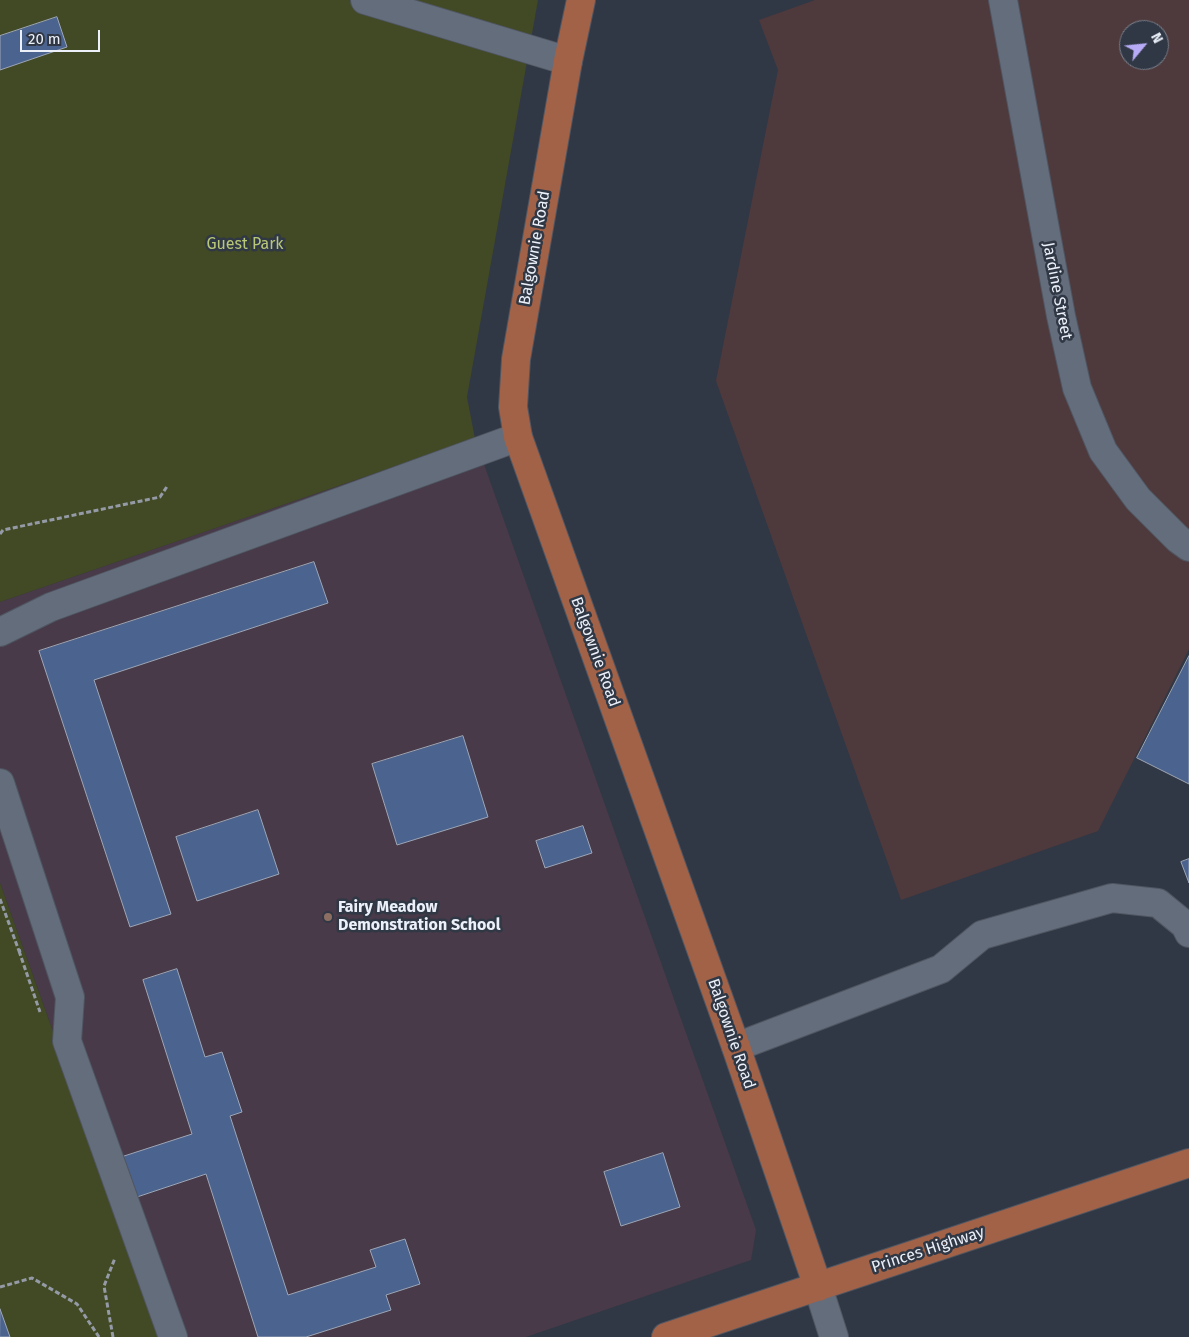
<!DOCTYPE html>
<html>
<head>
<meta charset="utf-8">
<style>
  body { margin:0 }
  #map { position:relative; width:1189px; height:1337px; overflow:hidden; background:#303845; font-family:"Fira Sans",sans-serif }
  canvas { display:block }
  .north { position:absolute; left:1119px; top:20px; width:50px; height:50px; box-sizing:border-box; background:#303845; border:1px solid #7b828d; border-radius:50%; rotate:62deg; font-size:14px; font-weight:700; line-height:20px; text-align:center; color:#ebf0f9 }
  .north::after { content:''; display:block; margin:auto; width:18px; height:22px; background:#b7abf8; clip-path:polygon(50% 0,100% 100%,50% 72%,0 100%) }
  .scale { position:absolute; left:20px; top:30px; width:80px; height:22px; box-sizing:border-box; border:2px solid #ebf0f9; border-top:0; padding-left:6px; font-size:15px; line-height:18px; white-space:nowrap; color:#ebf0f9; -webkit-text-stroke:4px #303845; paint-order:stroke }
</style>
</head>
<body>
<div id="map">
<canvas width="1189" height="1337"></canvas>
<div class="north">N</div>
<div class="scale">20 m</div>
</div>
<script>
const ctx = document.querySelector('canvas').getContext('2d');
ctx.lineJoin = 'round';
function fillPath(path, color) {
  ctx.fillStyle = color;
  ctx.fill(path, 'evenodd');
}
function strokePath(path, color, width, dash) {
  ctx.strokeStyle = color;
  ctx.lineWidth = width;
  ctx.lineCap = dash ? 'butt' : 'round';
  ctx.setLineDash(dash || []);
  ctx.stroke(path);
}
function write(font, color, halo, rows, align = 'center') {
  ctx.font = font + ' "Fira Sans",sans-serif';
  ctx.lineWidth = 5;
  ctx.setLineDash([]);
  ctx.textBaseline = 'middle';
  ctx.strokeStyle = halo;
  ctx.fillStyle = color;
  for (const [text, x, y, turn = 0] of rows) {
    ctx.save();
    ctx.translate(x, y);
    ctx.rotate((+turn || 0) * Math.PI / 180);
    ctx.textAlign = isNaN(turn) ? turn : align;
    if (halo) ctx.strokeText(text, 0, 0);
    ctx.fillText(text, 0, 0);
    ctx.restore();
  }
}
const industrial = new Path2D(`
  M815 0H1189V649L1098 831 901 900 716 381 778 70 759 20ZM1129 30H1159V60H1129Z`);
const education = new Path2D(`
  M475 439 756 1230 751 1260 526 1337H162L0 883V602Z`);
const green = new Path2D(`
  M0 0H538L467 397 475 439 0 602Z
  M0 883 162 1337H0Z`);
const building = new Path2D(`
  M57 17 67 47 0 70V36Z
  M314 562 328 603 94 680 171 914 130 927 39 651Z
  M1189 656V784L1137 758Z
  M463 736 488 817 397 845 372 764Z
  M258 810 279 874 197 901 176 837Z
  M583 826 592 853 545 868 536 841Z
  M1189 859V883L1181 862Z
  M177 969 205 1057 222 1052 242 1112 230 1116 288 1295 376 1267 370 1250 405 1239 420 1284 386 1295 391 1310 306 1337H258L206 1174 134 1198 121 1157 192 1134 143 980Z
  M663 1153 680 1207 621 1226 604 1172Z
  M0 1309 10 1337H0Z`);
const path = new Path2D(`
  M0 534 3 530 160 497 168 485
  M0 899 19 951 23 950
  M19 951 40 1012
  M0 1287 32 1278 77 1304 99 1337
  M113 1337 104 1286 115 1258`);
const minor = new Path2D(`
  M365 0 568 61
  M1003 0 1061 316 1077 388 1103 451 1138 499 1178 539 1189 547
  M0 632 51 607 518 437
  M0 783 70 997 67 1041 173 1337
  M736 1047 941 969 982 935 1112 898 1158 903 1185 925 1189 933
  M818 1287 834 1337`);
const major = new Path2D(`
  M581 0 568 61 516 359 513 407 518 437 736 1047 818 1287
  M666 1337 1189 1163`);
const markers = [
  [328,917,5,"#8d6e63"]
];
const parkNames = [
  ["Guest Park",245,245]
];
const streetNames = [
  ["Balgownie Road",535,248,-80],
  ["Jardine Street",1057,291,79],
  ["Balgownie Road",595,652,70],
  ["Balgownie Road",731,1034,71],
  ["Princes Highway",928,1250,-18]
];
const poiNames = [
  ["Fairy Meadow",338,908],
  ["Demonstration School",338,926]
];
fillPath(industrial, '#4e393c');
fillPath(education, '#483a48');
fillPath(green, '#424925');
fillPath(building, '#4b638f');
strokePath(building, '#9da6b6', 1);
strokePath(minor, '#4f5561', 30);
strokePath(major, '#4f5561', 30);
strokePath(path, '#959ba6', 3, [5, 2.5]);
strokePath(minor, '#646d7c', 28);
strokePath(major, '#a16248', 28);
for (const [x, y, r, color] of markers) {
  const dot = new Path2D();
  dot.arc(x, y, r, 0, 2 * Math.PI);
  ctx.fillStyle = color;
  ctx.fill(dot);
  strokePath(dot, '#303845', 2);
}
write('16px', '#b9c876', '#303845', parkNames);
write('16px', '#ebf0f9', '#303845', streetNames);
write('bold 16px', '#ebf0f9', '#303845', poiNames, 'left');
</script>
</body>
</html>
